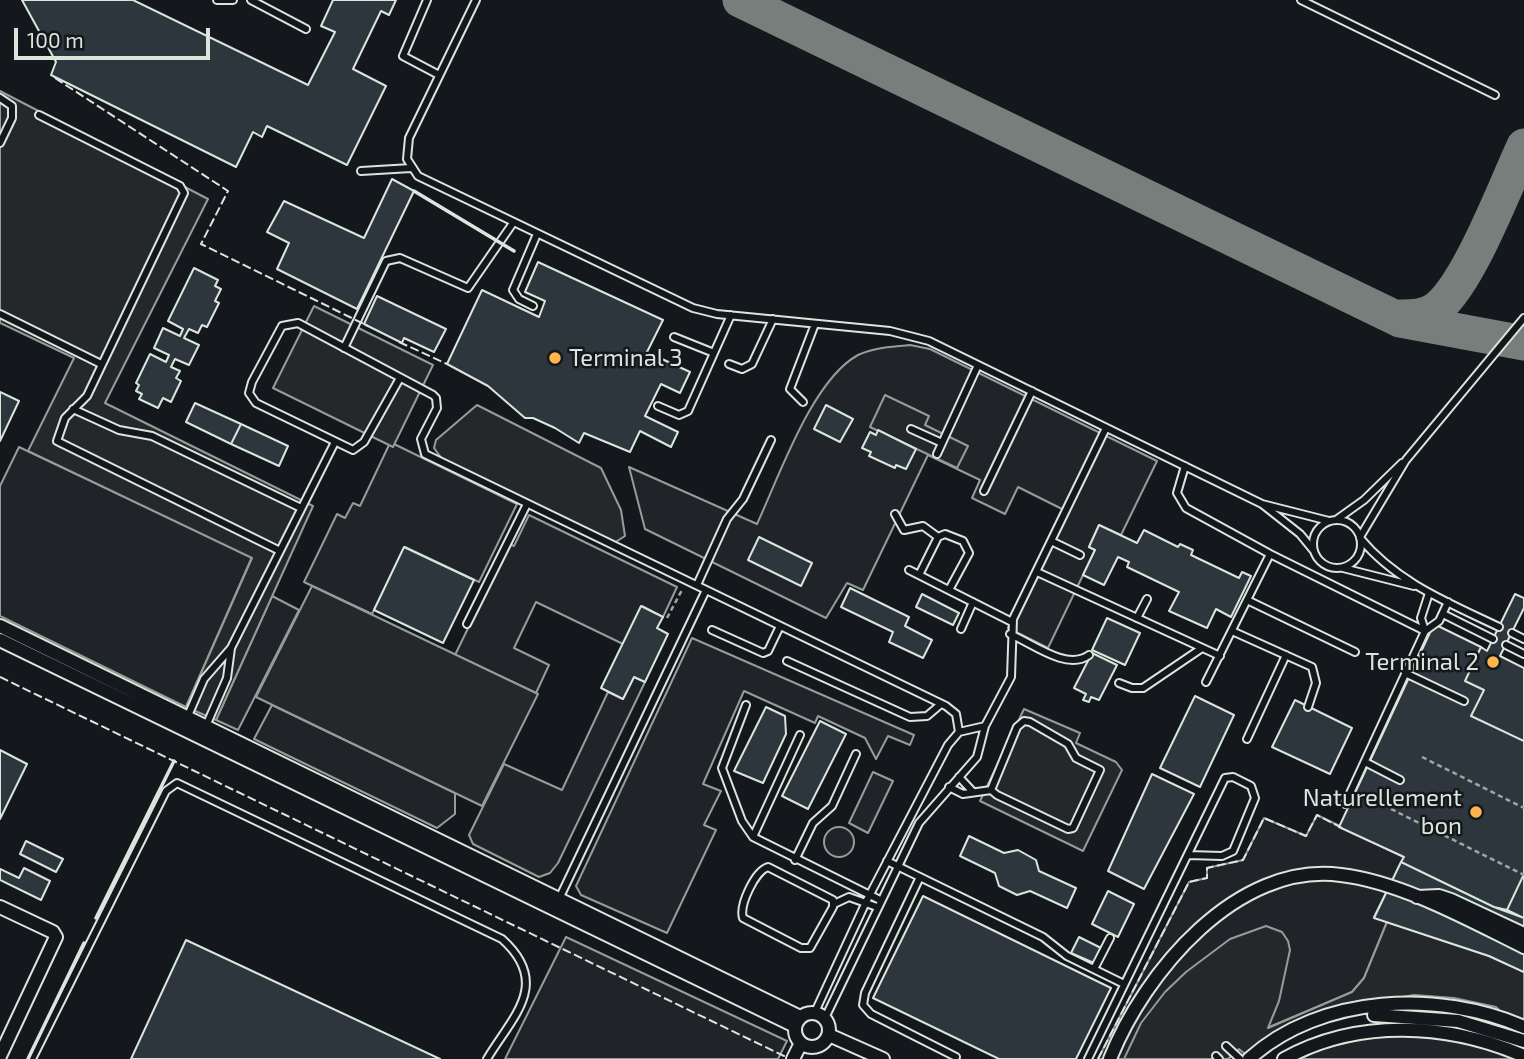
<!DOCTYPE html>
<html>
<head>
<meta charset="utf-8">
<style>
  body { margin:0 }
  #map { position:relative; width:1524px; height:1059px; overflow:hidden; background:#14181c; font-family:"Exo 2",sans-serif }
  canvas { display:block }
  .scale { position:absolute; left:14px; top:28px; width:196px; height:32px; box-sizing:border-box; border:4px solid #d8e6dc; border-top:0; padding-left:9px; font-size:21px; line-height:24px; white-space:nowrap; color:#d8e6dc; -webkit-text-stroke:5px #14181c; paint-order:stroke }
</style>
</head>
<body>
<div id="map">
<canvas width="1524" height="1059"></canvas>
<div class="scale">100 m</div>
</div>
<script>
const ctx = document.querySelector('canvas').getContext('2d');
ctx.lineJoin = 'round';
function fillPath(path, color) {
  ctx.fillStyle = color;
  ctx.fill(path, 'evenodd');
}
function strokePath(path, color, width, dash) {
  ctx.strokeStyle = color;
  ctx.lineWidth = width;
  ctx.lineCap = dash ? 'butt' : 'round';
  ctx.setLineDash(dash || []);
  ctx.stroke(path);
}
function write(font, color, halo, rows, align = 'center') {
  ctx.font = font + ' "Exo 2",sans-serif';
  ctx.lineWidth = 5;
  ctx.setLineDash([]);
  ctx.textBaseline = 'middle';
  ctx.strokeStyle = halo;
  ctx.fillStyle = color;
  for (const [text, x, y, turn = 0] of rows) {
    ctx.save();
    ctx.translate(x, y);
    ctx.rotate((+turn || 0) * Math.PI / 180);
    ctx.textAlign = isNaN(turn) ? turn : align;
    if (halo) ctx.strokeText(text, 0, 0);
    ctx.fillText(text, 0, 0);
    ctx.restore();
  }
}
const green = new Path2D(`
  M910 345 930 349 1157 461 1121 535 1099 525 1089 547 1095 550 1048 648 1008 628 1064 510 1018 487 1005 514 972 498 980 480 928 455 863 590 847 583 826 618 645 529 629 467 757 524C779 477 812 380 858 355 874 347 893 347 910 345Z
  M394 444 517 504 479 582 405 547 372 614 304 582 337 514 345 518 353 503 360 506 389 445Z
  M19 447 252 557 186 707 0 616V486Z
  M529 515 677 587 663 617 642 606 623 644 536 602 514 648 549 665 536 693 455 655 509 544 514 546Z
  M272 596 299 610 238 730 216 720Z
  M692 638 914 735 910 745 888 736 876 759 865 738 818 716 815 723 744 691 703 784 721 791 704 825 716 830 667 933 581 895 576 886Z
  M634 677 645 682 558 863 550 873 539 877 473 844 469 835 504 764 562 790 608 692 623 699Z
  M272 705 455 793V814L437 828 254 739Z
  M873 772 893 781 868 833 849 823Z
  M1317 815 1404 857 1374 917 1387 922 1364 978 1352 992 1267 1028 1228 1059H1098L1189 882 1207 878V868L1243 860 1264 818 1306 836Z
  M824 842a15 15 0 1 1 30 0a15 15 0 1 1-30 0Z
  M566 937 787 1041 778 1059H505Z
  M1380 1035H1439L1511 1054 1509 1059H1300L1319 1049Z`);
const parking = new Path2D(`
  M0 91 208 199 105 403 313 506 216 720 186 707 252 558 28 451 74 358 0 323Z
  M314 306 433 365 393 447 273 388Z
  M885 395 929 416 925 425 968 446 957 468 870 427Z
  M477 405 601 468 621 510 625 536 614 543 442 459 434 448 436 440Z
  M312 586 538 694 482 806 256 697Z
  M1024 709 1080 733 1076 743 1116 762 1122 770 1083 851 980 801Z
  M1387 922 1489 956 1524 972V1025L1506 1017 1496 1007 1454 998 1414 995 1368 1003 1246 1055 1239 1049 1228 1059H1124L1141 1023 1165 992 1186 972 1230 939 1266 926 1282 932 1288 941 1290 950 1279 1001 1268 1028 1352 992 1364 978Z`);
const taxiway = new Path2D(`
  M740 0 1400 320 1524 343
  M1401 317C1412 317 1423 317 1433 311 1466 292 1506 184 1524 146`);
const building = new Path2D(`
  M22 0H133L308 85 335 32 321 26 333 0H396L389 15 381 11 353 69 386 86 347 165 267 126 262 137 253 132 236 167 51 75 56 62Z
  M392 179 414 191 357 309 277 269 289 243 267 232 284 201 364 238Z
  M538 262 663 320 647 352 690 372 680 393 661 384 645 416 678 432 671 447 640 431 630 452 584 433 579 443 555 428 533 418H525L488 386 447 364 482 290 539 317 545 301 525 292Z
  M194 268 218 280 215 286 221 289 215 301 219 303 207 327 202 325 198 333 189 329 184 338 199 345 189 365 175 359 171 367 180 371 176 378 181 381 171 402 163 398 158 408 139 399 142 394 136 391 139 385 136 383 150 354 166 362 169 355 154 348 163 328 180 336 183 329 168 321Z
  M377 296 446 329 434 352 404 338 402 343 364 324Z
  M0 392 19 401 0 441Z
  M195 403 241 424 231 444 186 422Z
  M826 405 853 419 840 442 814 429Z
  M241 424 288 446 279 466 231 444Z
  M878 430 916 449 906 469 896 465 895 468 869 456 871 452 862 448 870 432 876 435Z
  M1099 525 1137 543 1144 530 1178 547 1180 544 1193 550 1191 555 1239 578 1242 572 1251 576 1231 617 1216 609 1207 628 1169 611 1179 592 1127 567 1129 562 1118 557 1104 585 1083 575 1095 550 1089 547Z
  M759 537 812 563 801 586 748 560Z
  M404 547 474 580 443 643 374 610Z
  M850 588 909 617 905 626 932 640 923 658 889 642 893 632 841 607Z
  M922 594 959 613 953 625 916 607Z
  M1515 594 1524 598V608L1500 656 1524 668V741L1471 716 1484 690 1465 681 1481 647 1487 651Z
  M641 606 663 617 657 628 668 634 645 682 634 677 623 699 601 688Z
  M1107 618 1140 633 1125 665 1092 650Z
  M1434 624 1481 647 1465 681 1484 690 1471 716 1524 741V874L1507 910 1494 907 1401 862 1404 857 1339 827Z
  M1092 653 1117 665 1099 700 1091 697 1089 702 1083 700 1086 694 1074 688Z
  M1195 696 1234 715 1200 787 1160 768Z
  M1295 700 1352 728 1330 774 1272 747Z
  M766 707 785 716 786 734 763 783 734 771Z
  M820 721 846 734 808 809 782 796Z
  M0 750 27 764 0 819Z
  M1152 774 1194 794 1144 889 1108 871Z
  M969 836 1004 853 1018 850 1036 860 1039 871 1076 888 1067 908 1030 891 1017 895 999 886 995 873 960 856Z
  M26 841 63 859 56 872 20 854Z
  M1401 862 1494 907 1524 918V972L1489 956 1374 918Z
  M24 868 50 881 41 900 0 880V869L19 878Z
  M1524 874V918L1507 910Z
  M1108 891 1134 904 1118 937 1092 924Z
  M923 896 1111 988 1076 1059H999L873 998Z
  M1079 937 1101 948 1094 963 1071 953Z
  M186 940 440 1059H131Z`);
const path = new Path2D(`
  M667 618 682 590
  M1422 757 1524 808
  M1391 809 1524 875`);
const service = new Path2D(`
  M217 0H233
  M251 0 306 29
  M427 0 403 56 439 75
  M476 0 409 138 407 159 418 176 693 308 717 314 890 331 929 341 1262 504 1300 534 1314 551
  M1301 0 1495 95
  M0 98 12 106V118L0 143
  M39 115 180 186 184 193 87 396 65 418 57 441 280 551
  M361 171 411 168
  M533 306 519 299 513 290 537 234
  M0 314 101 364
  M674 337 714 353
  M344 348 386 261 400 258 468 288 513 223
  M729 364 742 369 752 364 773 319
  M400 378 364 442 353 450 256 403 249 393 252 382 282 326 298 323 433 395 436 398 437 408 421 439 425 454 946 706 956 714 959 732
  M803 402 790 389 815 324
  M658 406 679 415 688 411 731 315
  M73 409 119 430 152 436 301 508
  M911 429 942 443
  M937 454 978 365
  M1185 466 1177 493 1186 508 1270 554 1425 631
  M984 491 1032 391
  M1262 504 1329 521
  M895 514 904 530 923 526 938 537
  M1336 520 1364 500 1402 463
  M1313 544a24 24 0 1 1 48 0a24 24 0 1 1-48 0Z
  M1360 537 1406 460 1524 318
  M1360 538C1396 582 1449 603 1499 627
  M1051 541 1080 555
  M1343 568 1414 586
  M909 570 1012 622
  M1037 572 1220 656
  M919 575 938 537 945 534 963 541 969 553 949 590
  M697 585 727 519 743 499 771 440
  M1247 600 1355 652
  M1443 614 1493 639
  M1137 618 1147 599
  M467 624 527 504
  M961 629 973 602
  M712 630 763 653 768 651 780 626
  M1232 631 1312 667 1316 683 1308 707
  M1425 631 1421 618 1429 593
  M1512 633 1524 639
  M1010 634C1033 644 1067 671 1089 655
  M1506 645 1524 654
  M787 661 910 717 927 716 941 704
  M1405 673 1464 701
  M1206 682 1270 554
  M1119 683 1132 688H1143L1202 648
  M746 705 722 768 742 821 753 837 880 900
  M187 718 204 679 231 648 335 442
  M1024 721 1030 722 1068 744 1076 758 1100 770 1073 828 1068 829 997 795 991 790 1017 727Z
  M206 726 227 678 231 648
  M1247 739 1286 655
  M1365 762 1400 780
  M959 777 973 792
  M949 787 963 794 991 790
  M1345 804 1425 631 1439 621 1448 602
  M753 837 800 735
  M795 860 813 823 832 806 856 754
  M887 861 1043 937 1067 956 1124 984
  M768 867 833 900V907L810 948H801L743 918C739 905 755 871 768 867Z
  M920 877 865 993 863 1005 871 1014 956 1057
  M559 899 706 590
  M834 904 849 897 877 907
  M1094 969 1110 938
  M815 1012 866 902 948 745 959 732 985 726
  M825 1018 919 823 977 757 985 726 1011 677 1013 619 1106 428
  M1226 1046 1240 1059
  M1216 1056 1219 1059
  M32 1059 166 791 177 783 502 939C552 984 512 1017 487 1059
  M1088 1059 1225 778 1233 777 1251 786 1255 798 1233 851 1222 856 1188 855`);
const minor = new Path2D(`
  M0 626 800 1017
  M0 640 795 1026
  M1417 897 1439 896 1451 900 1524 934
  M0 907 53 932 56 937 0 1056
  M795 1030a17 17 0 1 1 34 0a17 17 0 1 1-34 0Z
  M1374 1015 1458 1021 1524 1041
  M829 1035 883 1059
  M793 1059 801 1043
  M1110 1059C1144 973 1237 861 1341 875 1401 882 1469 920 1524 947
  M1249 1059C1321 994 1439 990 1524 1027
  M1284 1059C1358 1018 1448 1023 1524 1056`);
const fence = new Path2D(`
  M55 78 228 191 201 244 368 326
  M399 342 447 364
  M0 677 784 1056 783 1059
  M1098 1059 1189 882 1207 878V868L1243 860 1264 818 1306 836 1317 815 1344 829`);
const wall = new Path2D(`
  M414 191 514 251
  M96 918 174 761
  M28 1059 84 943`);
const markers = [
  [555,358,7,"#ffb74d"],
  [1493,662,7,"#ffb74d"],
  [1476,812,7,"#ffb74d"]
];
const poiNames = [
  ["Terminal 3",569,358,"left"],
  ["Terminal 2",1479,662],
  ["Naturellement",1462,798],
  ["bon",1462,826]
];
fillPath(green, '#202428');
strokePath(green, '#939e99', 2);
fillPath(parking, '#24282b');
strokePath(parking, '#939e99', 2);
strokePath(taxiway, '#767f7c', 35);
fillPath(building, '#2c363c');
strokePath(building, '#d8e6dc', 2);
strokePath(service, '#d8e6dc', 10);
strokePath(minor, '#d8e6dc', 16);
strokePath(path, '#9da8a2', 2.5, [5, 3.5]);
strokePath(service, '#14181c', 6);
strokePath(minor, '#14181c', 12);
strokePath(fence, '#d8e6dc', 2, [9, 3.5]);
strokePath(wall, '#d8e6dc', 3.5);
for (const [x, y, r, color] of markers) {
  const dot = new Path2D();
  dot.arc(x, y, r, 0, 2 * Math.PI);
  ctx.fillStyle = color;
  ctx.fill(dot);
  strokePath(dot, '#14181c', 2.5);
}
write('24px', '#d8e6dc', '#14181c', poiNames, 'right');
</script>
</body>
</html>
